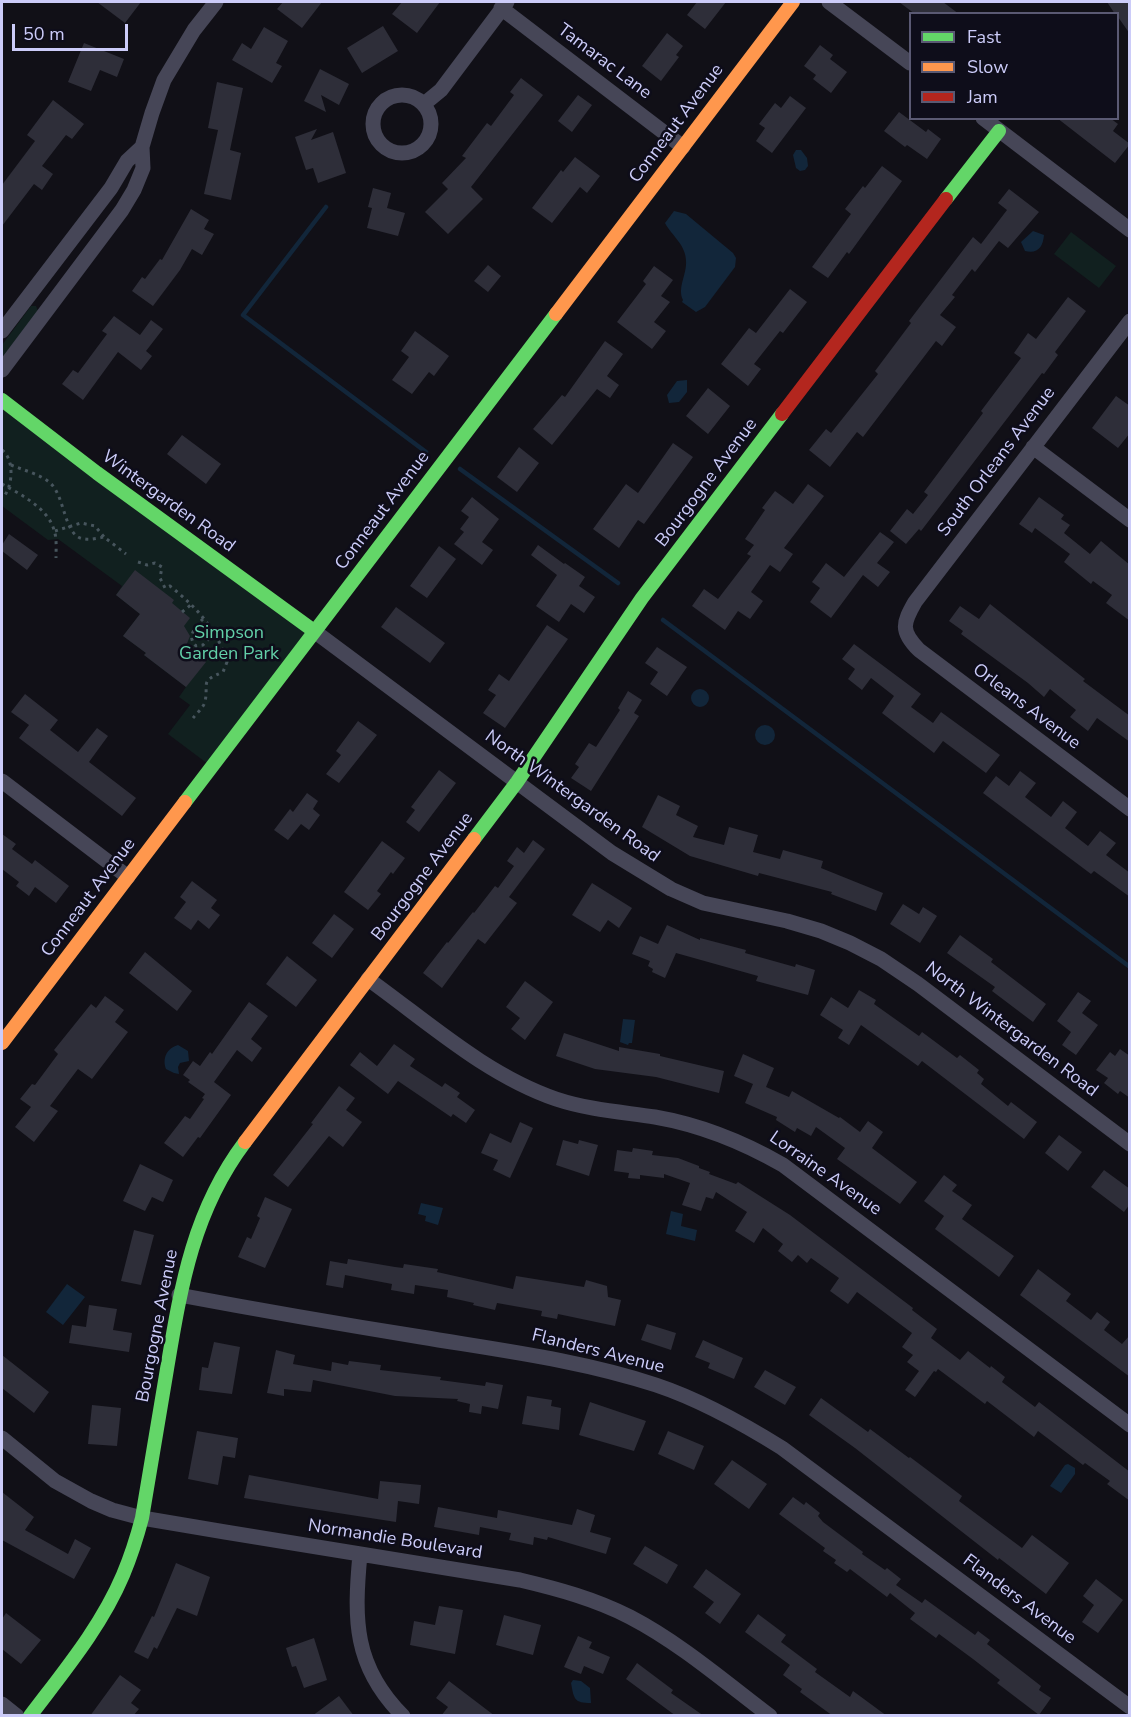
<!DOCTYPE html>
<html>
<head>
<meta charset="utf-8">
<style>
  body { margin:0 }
  #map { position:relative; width:1131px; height:1717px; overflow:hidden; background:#111017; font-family:"Nunito Sans",sans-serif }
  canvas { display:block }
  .frame { position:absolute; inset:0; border:3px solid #ccccf9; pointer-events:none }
  .legend { position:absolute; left:909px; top:12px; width:210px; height:108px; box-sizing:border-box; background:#0e0d1a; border:2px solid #5a5973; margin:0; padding:8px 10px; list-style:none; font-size:18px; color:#ccccf9 }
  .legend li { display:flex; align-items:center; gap:12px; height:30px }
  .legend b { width:30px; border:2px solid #5a5973 }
  .scale { position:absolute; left:12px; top:24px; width:116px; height:27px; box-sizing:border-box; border:3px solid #ccccf9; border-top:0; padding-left:8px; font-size:18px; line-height:21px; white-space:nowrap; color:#ccccf9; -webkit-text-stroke:4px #0e0d1a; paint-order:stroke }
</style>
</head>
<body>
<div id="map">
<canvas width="1131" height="1717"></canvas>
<div class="frame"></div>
<ul class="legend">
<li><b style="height:8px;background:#63d668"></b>Fast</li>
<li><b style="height:8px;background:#ff974d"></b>Slow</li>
<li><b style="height:8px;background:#b3261e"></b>Jam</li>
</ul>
<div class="scale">50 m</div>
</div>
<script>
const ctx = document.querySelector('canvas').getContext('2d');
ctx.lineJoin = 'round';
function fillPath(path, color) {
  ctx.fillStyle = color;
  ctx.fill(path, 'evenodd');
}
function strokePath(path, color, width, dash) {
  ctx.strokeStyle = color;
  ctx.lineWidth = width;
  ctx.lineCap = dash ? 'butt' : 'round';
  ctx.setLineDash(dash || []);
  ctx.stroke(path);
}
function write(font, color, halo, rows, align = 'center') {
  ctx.font = font + ' "Nunito Sans",sans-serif';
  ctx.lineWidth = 5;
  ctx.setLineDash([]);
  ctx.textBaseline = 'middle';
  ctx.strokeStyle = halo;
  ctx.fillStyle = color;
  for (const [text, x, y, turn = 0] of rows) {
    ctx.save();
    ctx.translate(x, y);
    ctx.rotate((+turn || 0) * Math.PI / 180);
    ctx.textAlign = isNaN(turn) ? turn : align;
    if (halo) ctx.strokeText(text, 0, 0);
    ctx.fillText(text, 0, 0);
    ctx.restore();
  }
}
const green = new Path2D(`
  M1071 232 1116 266 1099 288 1054 254Z
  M31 306H36L38 311 2 358V345Z
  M2 400 314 631 212 767 168 734 190 705 179 697 186 687 144 655 146 653 123 636 140 614 116 595 122 586 58 539 48 540 2 506Z`);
const water = new Path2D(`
  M796 150H801L807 158 808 166 805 170 800 171 796 168 793 155Z
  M674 211 686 214 733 253 736 258 735 267 705 307 696 312 682 302 683 300C677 288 687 274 686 261 686 245 672 236 665 223Z
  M1033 231 1044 235C1043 247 1038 254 1025 251L1021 242Z
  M687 380V392L679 402 669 403 667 395 677 381Z
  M691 698a9 9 0 1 1 18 0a9 9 0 1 1-18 0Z
  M755 735a10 10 0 1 1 20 0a10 10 0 1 1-20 0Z
  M623 1019 635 1020 632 1043H629L628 1045 620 1042Z
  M178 1045 188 1051 189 1061 180 1063 178 1067 179 1074 174 1073 166 1069C162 1058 167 1048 178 1045Z
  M421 1203 443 1208 438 1225 425 1221 426 1216 418 1214Z
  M671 1211 683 1214 681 1226 697 1230 695 1241 666 1234Z
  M67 1284 85 1297 63 1325 46 1312Z
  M1068 1464 1075 1468V1474L1061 1493 1050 1486 1065 1465Z
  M573 1680 581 1681 590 1688 591 1703C574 1703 574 1699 571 1683Z`);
const stream = new Path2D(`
  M326 207 243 315 426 452
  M460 469 618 583
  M663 620 1130 967`);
const building = new Path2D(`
  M97 2H141L125 23Z
  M283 2H322L302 28 277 9Z
  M402 2H440L417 33 392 14Z
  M697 2H726L705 29 687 15Z
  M899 2H943L959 14H915Z
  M1107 2H1130V34L1118 17V14H1115Z
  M383 26 398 51 362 73 347 48Z
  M264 27 288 41 276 63 282 66 272 83 232 60 242 43 251 49Z
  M667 33 683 46 676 55 679 57 661 81 642 66Z
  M84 43 124 59 117 77 100 70 91 91 68 82Z
  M820 45 833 55 830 59 847 72 831 93 813 79 816 75 804 66Z
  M320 69 349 84 339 105 321 95 326 112 304 101Z
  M521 78 543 95 471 187 483 199 448 234 425 212 448 189 442 183 466 158 462 156 487 123 491 126 514 95 510 92Z
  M217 82 243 88 230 150 241 153 231 200 204 194 218 130 208 128Z
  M578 95 592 105 572 132 558 121Z
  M790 96 806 108 772 153 756 141 765 128 759 124 775 103 781 108Z
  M53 100 84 124 72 139 66 135 42 166 53 174 42 190 34 184 2 226V185L35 141 27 135Z
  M899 112 926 132 928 129 941 139 927 159 907 145 905 147 884 131Z
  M1057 118H1110L1118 124 1113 131 1130 144 1115 163Z
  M317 129 311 140 333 132 346 173 318 183 313 168 306 170 295 137Z
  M575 157 600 176 587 193 580 187 552 223 532 208 561 170 563 172Z
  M882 166 902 181 849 254 847 252 828 278 812 267 851 214 845 209 863 186 865 188Z
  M373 188 391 193 387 208 405 213 398 236 367 228 372 208 368 207Z
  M1009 189 1039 212 1008 248 999 241 975 272 972 269 952 295 955 297 940 315 956 327 942 346 936 341 863 437 857 432 830 467 809 450 826 429 831 433 878 374 875 371 911 323 909 321 973 237 981 244 1007 210 998 203Z
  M191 209 209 220 204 229 214 234 202 255 192 249 180 270 153 306 132 291 142 277 145 279 160 259 162 260Z
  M488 265 501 276 488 292 474 281Z
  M654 266 673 280 661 296 670 302 654 322 666 331 652 349 617 322 646 284 643 281Z
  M790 289 807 302 783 333 780 331 754 364 761 369 748 386 721 364 749 328 756 333Z
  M1068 297 1086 311 1055 352 1058 355 1044 374 1042 373 921 531 919 529 906 544 890 531 907 509 913 514 928 495 924 492 983 413 981 411 1021 358 1014 353 1028 333 1036 339Z
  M114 316 140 335 151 320 163 329 146 351 152 356 141 370 118 352 83 400 62 384 73 370 78 373 107 334 102 331Z
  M415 331 449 356 434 376 429 372 412 394 392 380 409 357 401 351Z
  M605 341 623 354 607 376 619 385 610 398 597 389 552 445 533 429 562 395 565 397Z
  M708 388 730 406 708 434 686 416Z
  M1116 396 1130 406V433L1118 448 1092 428Z
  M182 435 221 464 206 484 167 454Z
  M673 443 693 457 644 524 638 520 619 548 593 529 626 484 638 493Z
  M519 447 539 463 517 492 497 477Z
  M808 484 824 496 784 548 793 554 780 572 770 565 751 592 763 601 750 619 738 611 725 630 692 606 704 589 718 599 751 556 747 554 754 545 745 539 765 510 762 508 775 491 793 504Z
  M472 497 499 519 482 542 493 550 482 565 454 544 464 532 460 529 469 517 461 511Z
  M1039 497 1064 515 1061 519 1070 525 1064 533 1090 554 1101 541 1130 565V621L1106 603 1112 595 1093 581 1091 584 1064 562 1070 554 1035 528 1032 533 1019 524Z
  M880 532 894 542 877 563 890 572 878 587 863 575 831 618 810 602 820 588 812 582 826 563 844 577Z
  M9 534 38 555 27 570 2 551V545Z
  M538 545 564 564 565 563 585 577 579 586 595 597 584 613 571 604 559 622 536 606 557 575 531 555Z
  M439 546 456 559 427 598 410 586Z
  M135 570 174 600 172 603 190 618 184 626 190 636 186 646 206 662 186 687 144 655 146 653 123 636 140 614 116 595Z
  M990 604 1085 679 1083 681 1130 716V742L1097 718 1088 731 1070 717 1076 710 1050 689 1044 697 1028 683 961 634 963 631 949 621 960 606 979 619Z
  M396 607 445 643 430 663 381 627Z
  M547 625 568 639 505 728 483 713 496 695 488 690 499 674 509 681Z
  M854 644 921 694 911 707 933 723 941 712 1000 755 986 773 943 741 934 753 882 713 894 696 871 678 862 690 848 679 855 669 842 659Z
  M657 647 687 667 667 696 650 684 658 672 645 663Z
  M628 691 642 700 634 713 639 716 591 791 571 778 579 767 575 764 589 743 596 747 620 710 618 708Z
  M25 694 58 720 50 730 78 752 97 728 108 736 89 762 136 798 122 816 19 738 29 725 11 712Z
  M358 721 377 735 339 783 326 774 341 755 336 751Z
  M439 770 456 783 419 832 406 822 415 810 411 807Z
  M1020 771 1036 783 1025 797 1051 817 1063 801 1077 812 1065 828 1088 846 1100 831 1116 843 1106 855 1130 873V897L1094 871 1091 874 983 793 996 776 1009 786Z
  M307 793 318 801 313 809 320 815 309 830 301 824 288 840 274 830 290 809 293 812Z
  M658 795 680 806 676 815 698 826 693 837 724 845 729 827 758 835 753 852 780 859 783 850 823 861 821 868 883 893 876 911 831 894 832 892 759 873 758 876 690 856 642 827Z
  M2 834 16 844 12 849 32 864 35 860 69 886 56 903 35 887 29 896 16 886 19 882 2 869Z
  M533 840 545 849 509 897 517 903 485 944 478 939 442 988 423 973 447 942 448 943 473 912 474 913 495 886 498 888 514 866 507 861 517 847 524 853Z
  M382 841 405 858 393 874 391 872 377 891 381 894 368 910 344 892Z
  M192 881 217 900 211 908 220 915 209 929 198 920 191 930 174 918 186 902 180 897Z
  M592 883 632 908 619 928 608 920 600 932 572 915Z
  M903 904 919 914 923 907 937 916 920 943 890 924Z
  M334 914 354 929 332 958 312 943Z
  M667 925 700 940V938L746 950 745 953 795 967 796 964 815 970 808 995 756 981 758 976 676 953 665 978 652 972 653 969 648 966 650 961 632 954 640 936 658 944Z
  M960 935 993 959 991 962 1046 1004 1033 1022 992 991 995 987 947 953Z
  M145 952 192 991 177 1011 129 973Z
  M287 956 317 980 296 1007 266 984Z
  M525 981 553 1002 525 1040 511 1029 520 1018 506 1007Z
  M859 990 876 1000 874 1004 919 1036 922 1032 957 1058 960 1055 979 1070 977 1073 984 1079 981 1084 1008 1106 1011 1102 1037 1122 1024 1139 922 1061 918 1066 861 1025 849 1045 838 1038 843 1030 820 1015 831 997 848 1008Z
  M1078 992 1091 1001 1082 1013 1098 1025 1076 1055 1062 1045 1071 1032 1057 1021Z
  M105 996 124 1010 115 1022 128 1032 92 1079 78 1069 50 1106 58 1111 34 1142 15 1127 31 1107 20 1099 32 1084 35 1085 58 1054 54 1050 91 1004 96 1008Z
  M249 1002 268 1016 251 1039 262 1048 252 1062 237 1050 214 1082 231 1095 200 1138 198 1137 183 1157 164 1143 185 1116 190 1119 204 1099 202 1098 205 1094 188 1082 190 1080 183 1075 193 1061 200 1066 210 1052 212 1054Z
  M564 1033 619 1051V1047L660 1054V1056L724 1071 719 1093 656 1077 595 1069 556 1056Z
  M394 1044 415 1059 410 1066 442 1087 445 1083 460 1093 457 1097 475 1110 466 1123 453 1114 451 1117 398 1081 388 1094 350 1065 360 1052 377 1066Z
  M1120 1049 1130 1056V1098L1120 1091 1118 1094 1104 1083 1108 1078 1096 1070 1110 1052 1115 1056Z
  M743 1054 774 1068 766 1087 789 1097 792 1091 839 1118 840 1117 860 1132 868 1121 883 1132 872 1148 917 1182 900 1204 837 1159 845 1148 816 1127 811 1136 797 1128 795 1132 776 1120 777 1117 745 1103 753 1084 734 1076Z
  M339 1086 355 1098 346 1110 362 1122 343 1147 329 1136 288 1187 273 1175 313 1124 311 1123Z
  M520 1122 533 1128 510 1178 493 1170 498 1160 481 1153 490 1133 511 1143Z
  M1059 1135 1082 1152 1068 1171 1045 1153Z
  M563 1140 578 1144 579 1140 598 1145 589 1176 556 1165Z
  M633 1148 653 1151 652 1155 678 1158 699 1166V1168L710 1172 709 1174 736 1184 738 1182 790 1215 913 1308 912 1310 937 1329 931 1338 960 1360 968 1351 990 1368 991 1366 1005 1377 1002 1382 1035 1407 1039 1402 1130 1472V1501L1107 1484 1110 1481 1085 1463 1083 1465 1038 1431 1034 1437 987 1401 985 1404 938 1369 936 1372 934 1371 915 1397 905 1390 919 1371 907 1362 913 1355 902 1347 912 1333 857 1292 848 1304 830 1291 839 1278 811 1258 807 1263 798 1255 792 1262 778 1251 783 1244 763 1228 754 1243 735 1231 747 1212 716 1192 713 1199 706 1197 701 1211 682 1205 690 1183 664 1174V1178L640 1175V1179L628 1178 629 1173 614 1171 617 1150 632 1152Z
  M140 1164 173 1180 163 1202 152 1197 145 1211 123 1201Z
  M1104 1170 1130 1189V1204L1124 1212 1091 1187Z
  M944 1175 957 1185 952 1191 972 1205 962 1219 1014 1256 999 1277 935 1229 944 1216 924 1201Z
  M265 1197 292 1209 265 1268 238 1257 247 1237 251 1239 260 1218 257 1216Z
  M134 1230 154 1235 141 1285 121 1281Z
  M348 1259 395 1267 403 1268 404 1264 438 1269 437 1272 513 1289 516 1276 584 1287 586 1280 607 1286 608 1297 621 1300 615 1326 558 1314 557 1319 541 1316 542 1311 497 1303 495 1310 473 1305 474 1303 447 1297 448 1290 415 1285 414 1294 391 1290 392 1284 345 1275 343 1288 326 1285 330 1261 347 1264Z
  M1038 1269 1071 1294 1066 1301 1091 1320 1097 1312 1110 1322 1104 1330 1122 1344 1130 1335V1377L1020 1295Z
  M89 1305 117 1309 113 1330 132 1333 129 1352 69 1343 72 1325 86 1327Z
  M647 1324 676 1333 671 1350 641 1340Z
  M703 1340 743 1358 734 1379 708 1368 710 1363 695 1357Z
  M214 1342 240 1347 232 1394 199 1390 202 1367 208 1368Z
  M276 1350 295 1355 293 1364 331 1371 332 1362 348 1365 349 1361 381 1365 380 1370 441 1377 440 1380 485 1386 486 1382 503 1385 498 1409 482 1406 481 1414 469 1412 470 1404 457 1401 458 1399 395 1396 313 1380 311 1392 284 1389V1396L267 1393Z
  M2 1355 49 1392 34 1413 2 1388Z
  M765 1370 796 1387 785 1405 754 1387Z
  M527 1396 552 1400 551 1406 561 1408 559 1430 522 1424Z
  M821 1398 868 1432 870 1429 909 1458 910 1457 962 1496 959 1501 1022 1548 1032 1535 1069 1563 1046 1594 999 1558 998 1560 855 1448 809 1415Z
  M590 1402 646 1421 634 1451 579 1435Z
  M92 1405 121 1408 117 1446 88 1444Z
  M197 1431 238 1438 235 1458 223 1456 218 1485 188 1479Z
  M668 1431 704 1446 694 1470 658 1454Z
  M732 1460 767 1484 749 1509 714 1484Z
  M249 1475 378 1499 380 1481 421 1485 419 1504 398 1501 396 1522 293 1506 244 1498Z
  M2 1492 34 1517 25 1530 68 1554 75 1539 91 1548 74 1579 2 1540Z
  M793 1497 804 1505 806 1502 820 1513 818 1516 823 1522 863 1552 862 1554 885 1570 887 1568 901 1579 896 1585 922 1603 925 1599 975 1635 978 1631 990 1640 987 1644 1041 1686 1039 1690 1051 1698 1039 1715 997 1683 1000 1680 973 1659 939 1634 936 1638 910 1619 915 1613 890 1593 887 1597 850 1569 847 1572 834 1563 836 1560 823 1551 825 1548 779 1514Z
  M438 1507 497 1518 498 1510 572 1525 577 1509 595 1515 590 1532 611 1538 606 1554 548 1537 547 1540 534 1537 533 1545 509 1540 511 1533 480 1527 479 1535 434 1527Z
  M645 1546 678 1565 667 1584 633 1564Z
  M176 1563 210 1577 197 1616 177 1608 157 1649 154 1647 148 1659 134 1652 152 1616 154 1617Z
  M706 1569 741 1594 720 1624 705 1613 714 1602 693 1587Z
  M1096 1579 1123 1600 1098 1633 1082 1622 1094 1605 1083 1596Z
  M439 1606 463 1610 455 1654 410 1645 414 1621 435 1625Z
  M6 1613 41 1640 21 1664 2 1649V1619Z
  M758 1614 786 1635 781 1642 817 1669 815 1672 850 1697 853 1691 887 1716H833L800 1692 802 1689 783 1675 790 1665 745 1632Z
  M504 1615 541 1625 533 1655 496 1645Z
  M578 1636 592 1642 589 1648 610 1657 603 1674 584 1666 581 1674 564 1667Z
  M314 1638 327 1680 304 1688 296 1666 292 1667 286 1648Z
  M637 1663 673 1690 671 1693 704 1716H676L626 1679Z
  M120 1675 141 1690 131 1703 139 1709 133 1716H90Z
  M449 1681 495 1716H441L448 1707 436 1698Z
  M339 1696 354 1716H312Z`);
const path = new Path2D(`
  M2 450C14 459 13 483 5 495L2 494
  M11 465C23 470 39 474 49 482 66 495 63 538 85 539 91 540 98 538 104 537L126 554
  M2 484C20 494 48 508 54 530 57 538 56 549 56 558
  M55 531 81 523 95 526 104 537
  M138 562 147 565 155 563 162 567 160 578 165 588 170 586C197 608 217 629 227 662L223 672C199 682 209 682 205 702 203 708 197 713 193 718
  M182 612 192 604
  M203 619C196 626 186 637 196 646L203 645 214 633`);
const street = new Path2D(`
  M829 2 910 63
  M501 8 683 147
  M373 124a29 29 0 1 1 58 0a29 29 0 1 1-58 0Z
  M424 104 441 90 507 2
  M983 118 1130 230
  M1130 321 915 602C903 623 900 631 919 650L1130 809
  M2 331 111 188 127 161 142 147
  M2 370 122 210 134 190 143 168 142 147 152 113 164 80 194 30 216 2
  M1033 447 1130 520
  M314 631 612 853 671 889 703 903 787 921 821 931 850 943 881 959 918 984 1130 1144
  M2 781 128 877
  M368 979C428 1022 486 1075 556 1099 589 1110 622 1112 655 1117 701 1125 743 1142 783 1165L1130 1425
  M179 1295C259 1310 340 1324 421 1337 499 1350 580 1360 656 1385 701 1400 742 1423 782 1448L1130 1707
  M2 1438 55 1481 91 1501 112 1510 142 1518 225 1532 520 1580C558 1589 595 1599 630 1617 680 1643 725 1682 770 1716
  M360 1554C354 1619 353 1666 403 1716
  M2 1704 17 1716`);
const fast = new Path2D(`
  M946 199 999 131
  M2 400 97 473 314 631
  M185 802 556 314
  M474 839 517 782 642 598 782 414
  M30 1716C64 1671 101 1627 123 1575 131 1556 137 1537 142 1518 150 1468 159 1419 167 1369 181 1286 193 1211 245 1142`);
const slow = new Path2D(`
  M556 314 793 2
  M2 1043 185 802
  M245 1142 474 839`);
const jam = new Path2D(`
  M782 414 946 199`);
const streetNames = [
  ["Tamarac Lane",604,62,37],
  ["Conneaut Avenue",677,124,-53],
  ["South Orleans Avenue",997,462,-53],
  ["Bourgogne Avenue",707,483,-53],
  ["Wintergarden Road",168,502,36],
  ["Conneaut Avenue",383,511,-53],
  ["Orleans Avenue",1026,707,37],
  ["North Wintergarden Road",572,797,36],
  ["Bourgogne Avenue",423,877,-53],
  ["Conneaut Avenue",89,898,-53],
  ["North Wintergarden Road",1011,1030,37],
  ["Lorraine Avenue",825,1174,35],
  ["Bourgogne Avenue",158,1326,-79],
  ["Flanders Avenue",598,1352,14],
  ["Normandie Boulevard",395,1540,9],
  ["Flanders Avenue",1019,1600,37]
];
const parkNames = [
  ["Simpson",229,634],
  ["Garden Park",229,655]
];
fillPath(green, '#11201f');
fillPath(water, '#12263a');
strokePath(stream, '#12263a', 4.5);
fillPath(building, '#2e2e39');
strokePath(path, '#47555d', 3, [3, 4.5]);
strokePath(street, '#464657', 15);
strokePath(fast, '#63d668', 14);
strokePath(slow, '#ff974d', 14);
strokePath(jam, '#b3261e', 14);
write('18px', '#ccccf9', '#0e0d1a', streetNames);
write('18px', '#62cfa8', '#0e0d1a', parkNames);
</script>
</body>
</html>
